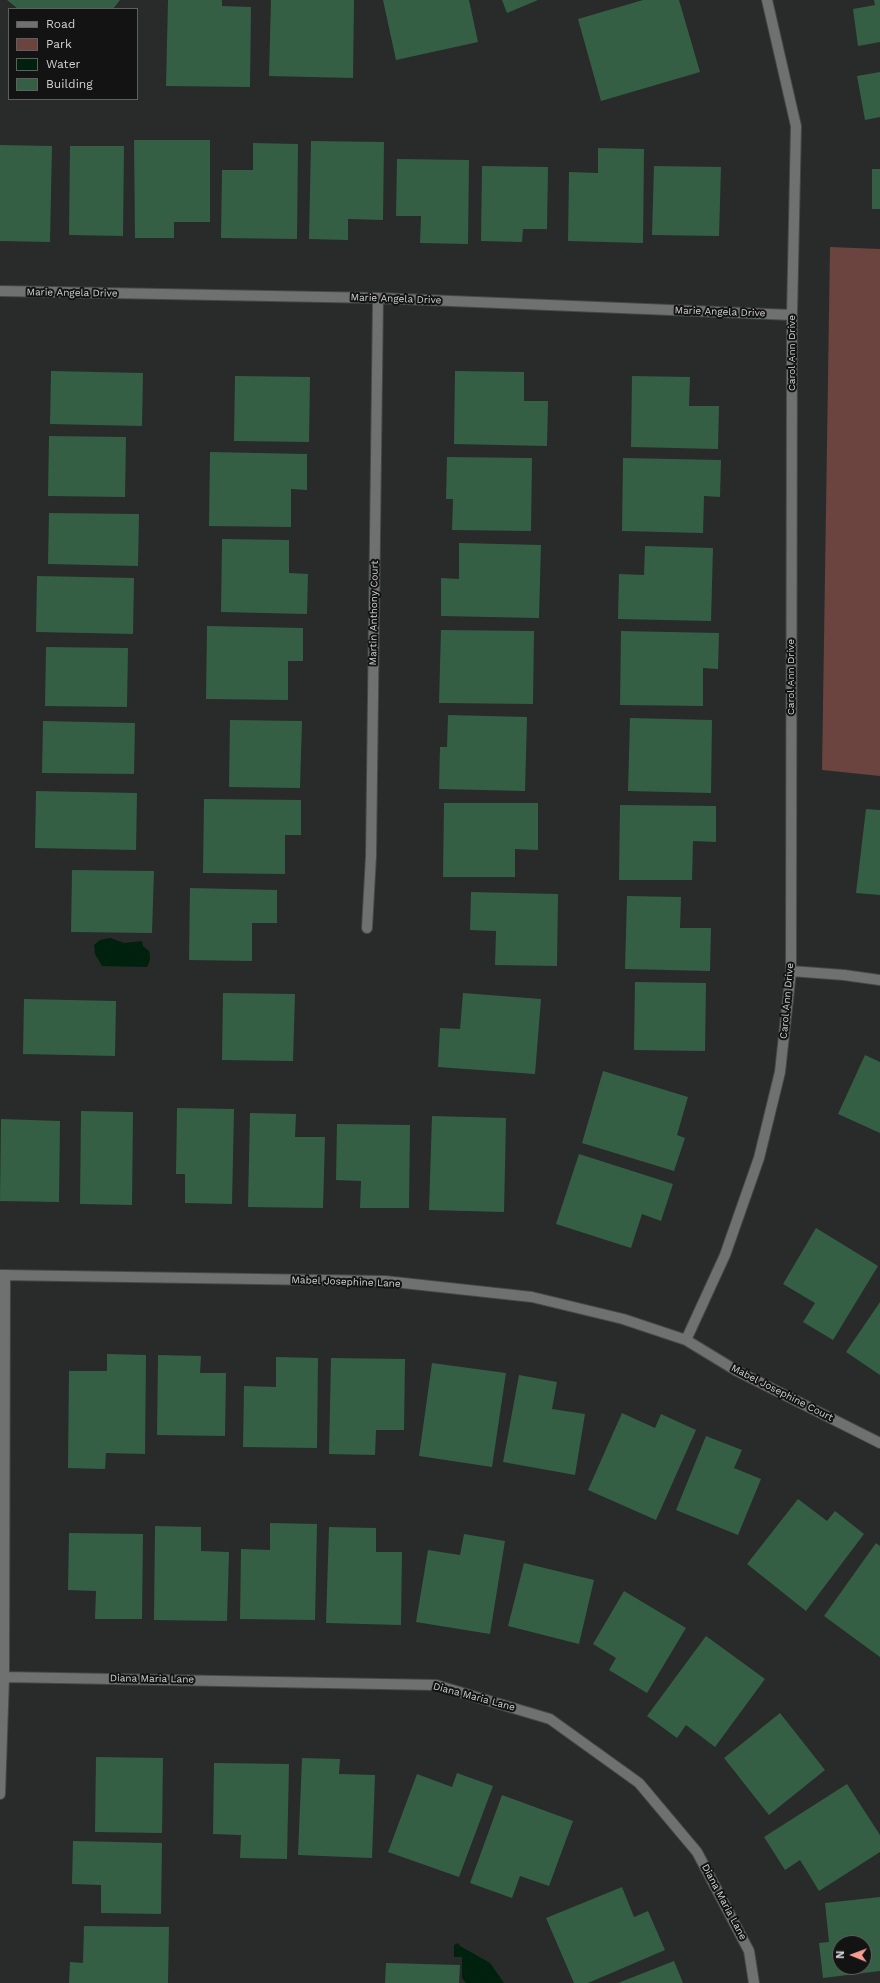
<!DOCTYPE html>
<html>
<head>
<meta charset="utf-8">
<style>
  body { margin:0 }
  #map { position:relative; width:880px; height:1983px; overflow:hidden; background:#282b29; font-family:"Work Sans",sans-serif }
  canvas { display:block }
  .legend { position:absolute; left:8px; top:8px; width:130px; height:92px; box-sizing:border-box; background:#121312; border:1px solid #5e5f5e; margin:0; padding:5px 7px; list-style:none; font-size:12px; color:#d0d2d1 }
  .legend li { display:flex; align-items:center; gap:8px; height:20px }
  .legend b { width:20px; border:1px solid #5e5f5e }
  .north { position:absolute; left:832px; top:1935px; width:40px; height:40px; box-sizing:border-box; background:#121312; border:1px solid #5e5f5e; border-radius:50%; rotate:271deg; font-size:11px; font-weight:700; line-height:16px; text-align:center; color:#d0d2d1 }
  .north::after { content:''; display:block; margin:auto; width:14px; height:18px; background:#f59c93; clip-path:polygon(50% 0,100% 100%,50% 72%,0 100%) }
</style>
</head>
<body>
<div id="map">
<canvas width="880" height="1983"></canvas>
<ul class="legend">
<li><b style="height:5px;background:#6e716f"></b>Road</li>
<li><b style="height:11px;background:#6b433f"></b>Park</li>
<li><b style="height:11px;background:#00210e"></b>Water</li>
<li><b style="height:11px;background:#345f44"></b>Building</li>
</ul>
<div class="north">N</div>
</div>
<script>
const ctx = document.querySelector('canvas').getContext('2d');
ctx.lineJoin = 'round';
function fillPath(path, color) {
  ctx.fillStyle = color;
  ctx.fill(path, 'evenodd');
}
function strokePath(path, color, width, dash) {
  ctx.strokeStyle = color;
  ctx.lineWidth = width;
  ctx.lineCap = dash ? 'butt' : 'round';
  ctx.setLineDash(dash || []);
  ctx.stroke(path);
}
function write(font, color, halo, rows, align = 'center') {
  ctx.font = font + ' "Work Sans",sans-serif';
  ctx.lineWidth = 4;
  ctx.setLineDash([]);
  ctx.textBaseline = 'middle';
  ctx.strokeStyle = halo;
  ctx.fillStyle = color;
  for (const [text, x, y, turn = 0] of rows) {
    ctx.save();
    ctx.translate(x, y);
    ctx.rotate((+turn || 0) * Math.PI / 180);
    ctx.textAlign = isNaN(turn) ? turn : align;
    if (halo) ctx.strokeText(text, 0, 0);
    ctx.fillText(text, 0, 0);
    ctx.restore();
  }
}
const green = new Path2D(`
  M830 247 880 249V776L822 770Z`);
const water = new Path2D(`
  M110 938 124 943 142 941 143 946 149 951C151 957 150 962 147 967L102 966 95 954 94 945 100 940Z
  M458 1943 460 1946 490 1963 504 1983H466L462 1978V1957H454V1945Z`);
const building = new Path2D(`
  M7 0H120L113 9H18Z
  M168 0H222V6L251 7 250 87 166 86Z
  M271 0H354L353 78 269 76Z
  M383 0H469L478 42 396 60Z
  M502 0H538L507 13Z
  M643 0H679L700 72 601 101 578 19Z
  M874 0H880V42L858 46 853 9 875 5Z
  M880 72V117L865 120 857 76Z
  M134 140H210V222H174V238H135Z
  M311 141 384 142 383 220 348 219V240L309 239Z
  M253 143 298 144 297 239 221 238 222 170H253Z
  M0 145 52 146 50 242 0 241Z
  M70 146H124L123 236 69 235Z
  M598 148 644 149 643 243 568 241 569 172 598 173Z
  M397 159 469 160 468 244 420 243 421 216H396Z
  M482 166 548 167 547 229H523L522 242 481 241Z
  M654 166 721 167 719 236 652 235Z
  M872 169H880V209H872Z
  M51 371 143 373 142 426 50 424Z
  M455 371 524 372V401H548L547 446 454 444Z
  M235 376 310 377 309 442 234 441Z
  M632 376 690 377 689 406H719L718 449 631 447Z
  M49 436 126 437 125 497 48 496Z
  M210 452 307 454V490L291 489V527L209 526Z
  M447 457 532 458 531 531 452 530 453 499H446Z
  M623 458 721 460 720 497 704 496 703 533 622 531Z
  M49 513 139 514 138 566 48 564Z
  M222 539 289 540V573L308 574 307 614 221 612Z
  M459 543 541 545 539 618 441 616V578L459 579Z
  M645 546 713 548 711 621 618 619 619 574 644 575Z
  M37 576 134 578 133 634 36 632Z
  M207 626 303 628V661H288V700L206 699Z
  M441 630 534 631 533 704 439 703Z
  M621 631 719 633 718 669 703 668V706L620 705Z
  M46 647 128 648 127 707 45 706Z
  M448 715 527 717 525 791 439 789 440 747H447Z
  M630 718 712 720 711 793 628 791Z
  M230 720 302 721 300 788 229 787Z
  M43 721 135 723 134 774 42 773Z
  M36 791 137 793 136 850 35 848Z
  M204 799 301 800V835H285V874L203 873Z
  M444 803H538V850L515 849V877H443Z
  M620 805 716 806V842L693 841 692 880H619Z
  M866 809 880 810V895L856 893Z
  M72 870 154 871 152 933 71 932Z
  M190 888 277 890V923H252V961L189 960Z
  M471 892 558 894 557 966 495 965 496 931 470 930Z
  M627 896 681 897 680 928H711L710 971 625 969Z
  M635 982 706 983 705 1051 634 1050Z
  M223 993 295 994 293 1061 222 1060Z
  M463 993 541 999 535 1074 438 1067 440 1028 460 1029Z
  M24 999 116 1001 115 1056 23 1054Z
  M865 1055 880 1062V1133L838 1114Z
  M603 1071 688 1097 677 1135 685 1138 674 1171 582 1143Z
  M177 1108 234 1109 232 1204 185 1203V1174H176Z
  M81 1111 133 1112 132 1205 80 1204Z
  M250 1113 296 1114 295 1137H325L323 1208 248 1207Z
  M432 1116 506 1118 504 1212 429 1210Z
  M1 1119 60 1121 59 1202 0 1201Z
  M337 1124 410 1125 409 1208H360L361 1181 336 1180Z
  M579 1154 673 1184 661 1221 642 1214 631 1248 556 1224Z
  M816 1228 878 1266 833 1340 803 1322 815 1303 783 1284Z
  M880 1302V1375L846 1352Z
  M107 1354 146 1355 145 1454 106 1453 105 1469 68 1468 69 1371H107Z
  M158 1355 201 1356 200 1373H226L225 1436 157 1435Z
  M276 1357 318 1358 317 1448 243 1447 244 1386 276 1387Z
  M331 1358 405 1359 404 1430H376L375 1455 329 1454Z
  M432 1363 506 1373 492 1467 419 1456Z
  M519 1375 557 1382 552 1409 585 1414 575 1475 503 1462Z
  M622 1413 655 1428 661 1414 696 1430 656 1520 588 1490Z
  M706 1436 742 1450 734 1468 761 1479 738 1535 676 1510Z
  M798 1499 827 1521 835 1511 864 1534 806 1611 747 1564Z
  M270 1523 317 1524 315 1620 240 1619 241 1549 270 1550Z
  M155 1526 201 1527V1551L229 1552 227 1621 154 1620Z
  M329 1527 376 1528V1552H402L401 1625 326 1623Z
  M69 1533 143 1534 142 1619H95L96 1591 68 1590Z
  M464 1534 505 1541 490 1634 416 1622 428 1550 460 1555Z
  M876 1543 880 1546V1657L824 1616Z
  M524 1563 594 1580 579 1644 508 1626Z
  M624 1591 686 1628 647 1693 609 1670 616 1658 593 1644Z
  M706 1636 765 1679 715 1747 686 1725 677 1738 647 1716Z
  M780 1713 825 1770 769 1815 724 1758Z
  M96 1757 163 1758 162 1833 95 1832Z
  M302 1758 340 1759 339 1774 375 1775 372 1858 298 1855Z
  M214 1763 289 1764 287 1859 240 1858 241 1835 213 1834Z
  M457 1773 493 1786 459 1877 388 1852 417 1774 452 1787Z
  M847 1784 880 1835V1852L819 1891 800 1860 785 1870 764 1837Z
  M502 1795 573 1821 549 1886 520 1876 512 1898 470 1883Z
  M73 1841 162 1843 161 1914 101 1913V1885L72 1884Z
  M622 1887 634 1917 648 1911 665 1950 588 1983H574L546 1918Z
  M880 1897V1971L823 1978 819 1943 829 1942 825 1903ZM840 1943H864V1967H840Z
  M84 1926 169 1927 168 1983H69L70 1962 83 1963Z
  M674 1961 683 1983H618Z
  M386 1963 460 1965 459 1983H385Z`);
const minor = new Path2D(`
  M0 291 378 298 792 315
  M367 928 371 856 378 298
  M791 971 844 975 880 980
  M0 1275 385 1281 532 1297 623 1319 686 1340 737 1371 880 1443
  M686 1340 725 1255 759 1158 780 1072 791 971 792 315 796 126 767 0
  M4 1677 436 1685 550 1719 639 1783 697 1852 749 1951 754 1983
  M0 1794 4 1677 5 1275`);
const streetNames = [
  ["Marie Angela Drive",72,293,1],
  ["Marie Angela Drive",396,299,2],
  ["Marie Angela Drive",720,312,2],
  ["Carol Ann Drive",792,353,-90],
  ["Martin Anthony Court",374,613,-89],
  ["Carol Ann Drive",791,677,-90],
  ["Carol Ann Drive",787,1001,-85],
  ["Mabel Josephine Lane",346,1282,2],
  ["Mabel Josephine Court",782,1393,27],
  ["Diana Maria Lane",152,1679,1],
  ["Diana Maria Lane",474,1697,15],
  ["Diana Maria Lane",724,1902,62]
];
fillPath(green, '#6b433f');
fillPath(water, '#00210e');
fillPath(building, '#345f44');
strokePath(minor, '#464847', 12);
strokePath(minor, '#6e716f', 10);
write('10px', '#d0d2d1', '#121312', streetNames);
</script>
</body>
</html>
